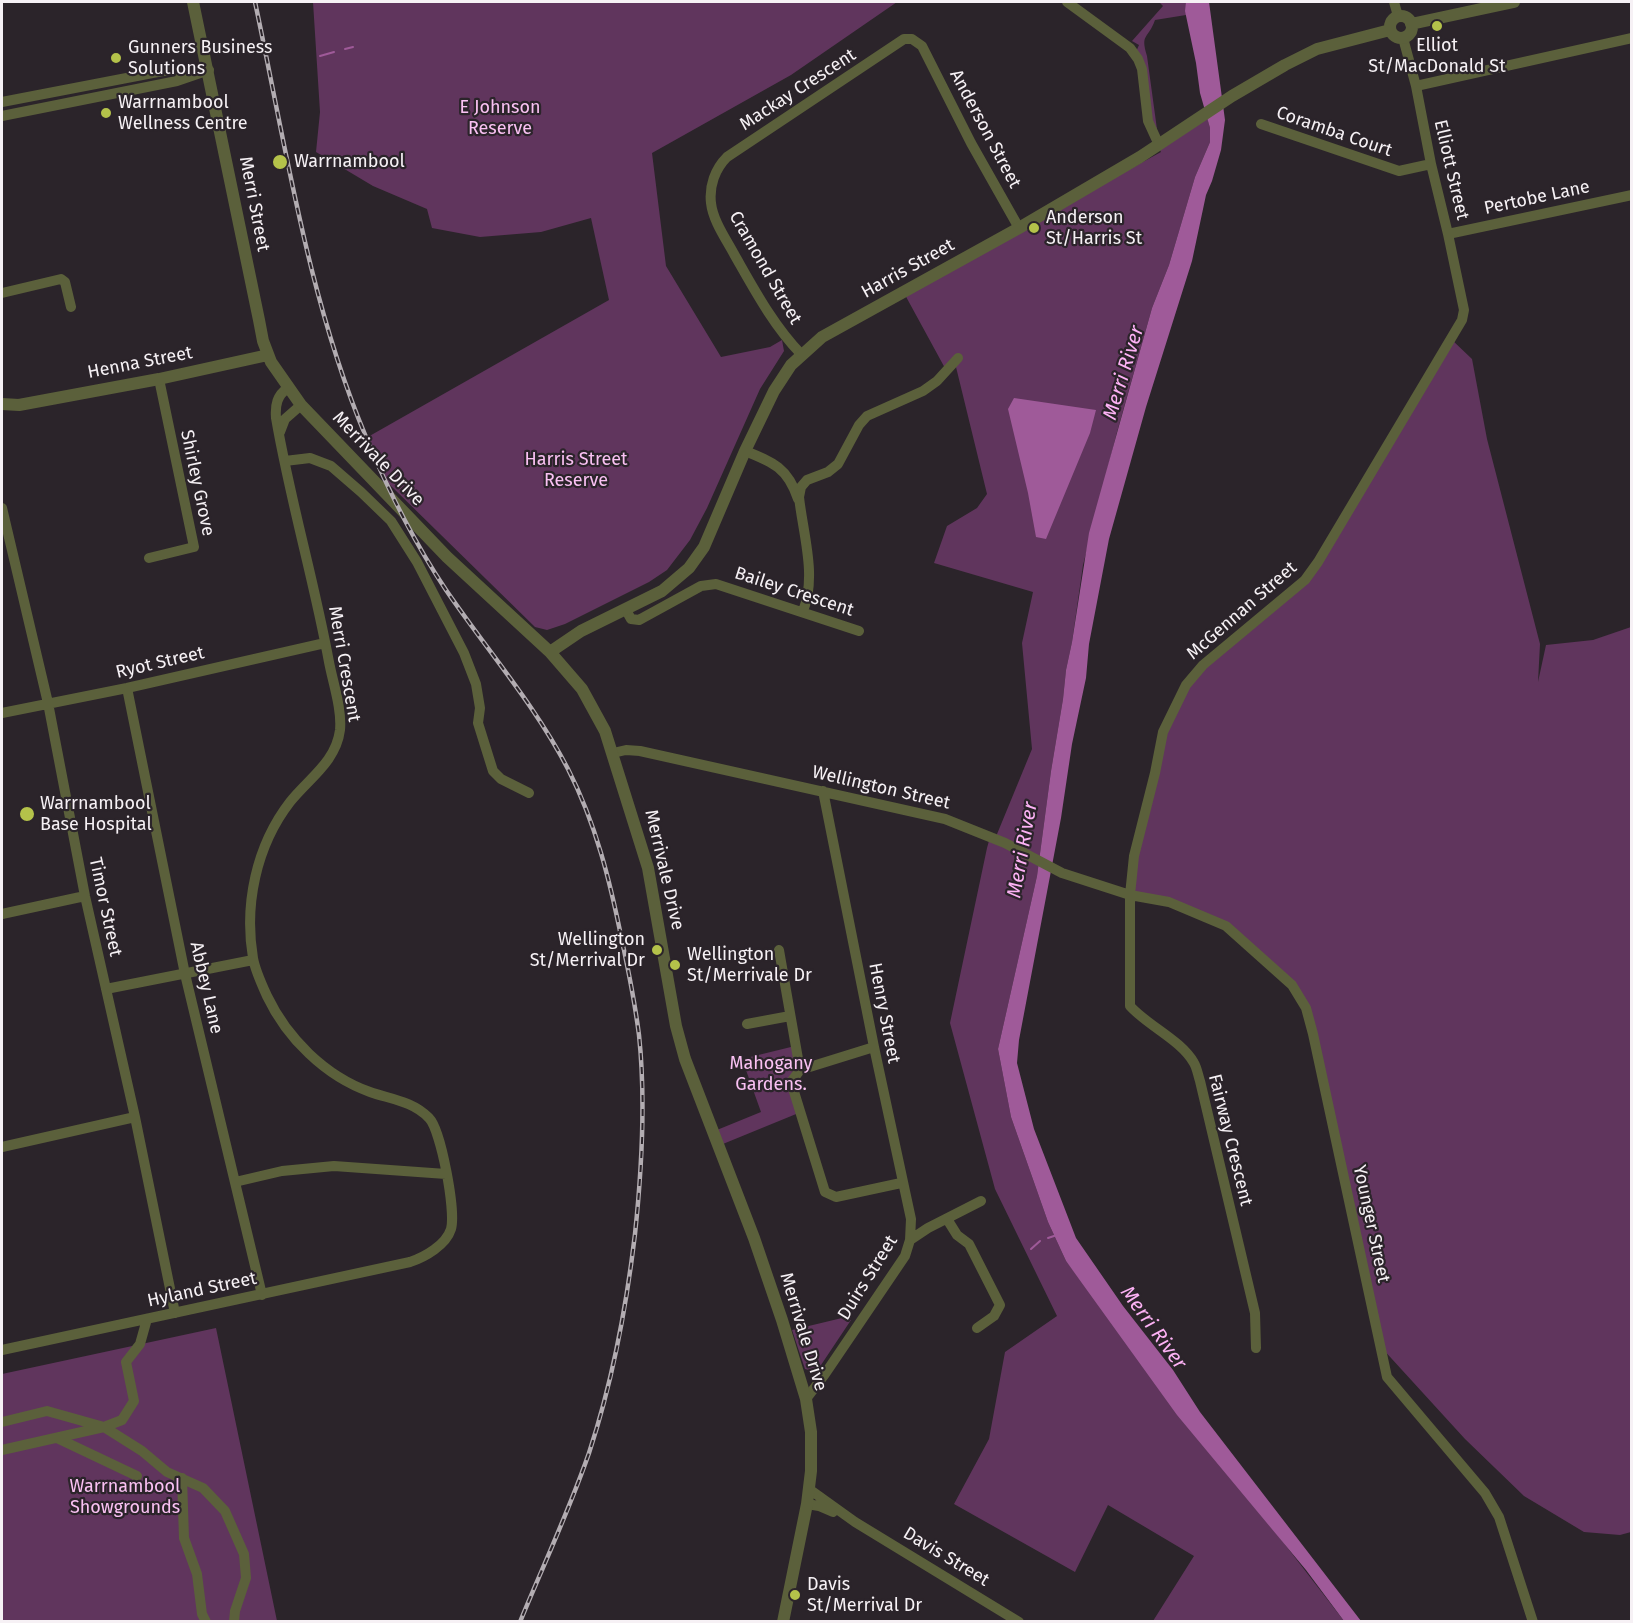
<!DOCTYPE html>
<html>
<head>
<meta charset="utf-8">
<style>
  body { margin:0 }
  #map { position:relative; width:1633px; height:1623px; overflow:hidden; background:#2b242a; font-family:"Fira Sans",sans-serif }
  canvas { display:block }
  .frame { position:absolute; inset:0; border:3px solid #f6f1f5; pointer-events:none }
</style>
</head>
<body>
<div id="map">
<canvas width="1633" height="1623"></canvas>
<div class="frame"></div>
</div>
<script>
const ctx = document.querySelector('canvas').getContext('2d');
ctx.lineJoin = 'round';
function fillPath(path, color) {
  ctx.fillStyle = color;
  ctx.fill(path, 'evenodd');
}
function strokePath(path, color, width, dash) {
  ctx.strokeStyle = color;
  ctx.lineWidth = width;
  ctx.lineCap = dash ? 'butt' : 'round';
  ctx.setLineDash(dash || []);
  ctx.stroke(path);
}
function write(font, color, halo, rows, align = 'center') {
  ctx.font = font + ' "Fira Sans",sans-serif';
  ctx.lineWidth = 4.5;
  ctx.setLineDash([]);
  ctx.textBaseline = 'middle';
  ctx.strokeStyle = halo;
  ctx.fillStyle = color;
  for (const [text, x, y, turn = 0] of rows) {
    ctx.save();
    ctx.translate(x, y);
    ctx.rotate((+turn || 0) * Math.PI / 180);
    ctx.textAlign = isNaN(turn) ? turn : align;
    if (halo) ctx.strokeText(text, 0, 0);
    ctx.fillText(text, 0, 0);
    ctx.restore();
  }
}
const green = new Path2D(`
  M313 2H897L791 75 652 153 666 266 721 357 770 347 782 340 784 351 760 389 707 508 690 540 667 570 649 582 565 624 547 630 535 627 390 485 366 438 609 300 591 218 541 232 480 237 432 228 427 209 373 186 316 152 320 112Z
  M1159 2H1186V15L1155 20C1148 40 1140 33 1147 56L1159 144 1206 113 1210 128V142L1195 177 1169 265 1152 308 1117 432 1083 565 1072 642 1066 670 1063 699 1051 771 1037 876 998 1049 1011 1117 1048 1222 1066 1261 1344 1621H1153L1194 1556 1108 1505 1075 1572 954 1504 989 1439 1005 1352 1057 1316 995 1189 950 1023 987 848 990 837 995 839 1032 749 1022 643 1033 592 934 563 947 526 977 508 987 494 956 367 946 370 904 293 1161 152 1150 130 1135 54 1139 45 1132 41 1163 6Z
  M1451 339 1472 359 1487 439 1540 644 1538 682 1546 645 1593 640 1631 627V1532L1620 1535 1584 1532 1524 1496 1465 1439 1381 1347 1313 1034 1292 985 1226 926 1169 902 1130 895 1163 732 1186 685 1305 580Z
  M795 1046 800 1070 791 1082 801 1112 718 1146 712 1132 761 1112 742 1059Z
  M842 1318 851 1320 819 1368 816 1372 805 1369 792 1330Z
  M216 1328 277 1621H2V1374Z`);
const water = new Path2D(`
  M1186 2H1209L1225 120 1221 150 1212 181 1206 195 1192 261 1146 407 1109 539 1089 644 1086 678 1072 744 1061 818 1019 1040 1017 1063 1034 1129 1076 1238 1123 1306 1173 1370 1200 1412 1361 1621H1344L1306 1570 1177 1415 1066 1261 1048 1222 1011 1117 998 1049 1037 876 1051 771 1063 699 1066 670 1072 642 1089 533 1152 308 1169 265 1195 177 1210 142V128L1200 93 1196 63 1185 11Z
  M1014 398 1096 410 1090 433 1046 539 1036 537 1028 493 1008 409Z`);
const stream = new Path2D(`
  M345 49 353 47
  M320 56 334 52
  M1048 1238 1057 1235
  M1031 1249 1040 1241`);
const minor = new Path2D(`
  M1067 2 1130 48 1138 59 1142 69 1148 121 1159 145
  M1394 2 1398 16
  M1416 86 1632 38
  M2 102 163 71 203 70
  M2 116 177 81 209 70
  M1261 124 1399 171 1431 164
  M1448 234 1632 195
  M2 293 61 279 65 282 71 307
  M801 354C773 325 754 289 734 254 726 239 713 221 711 203 709 186 715 169 727 157L904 39H912L922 46 971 143 1019 228
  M280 432 285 419 301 405
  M745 451C773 462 788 468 798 499
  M285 461 310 458 331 466 361 492 391 521 417 562 464 653 476 684 480 708 478 723 493 771 501 779 529 793
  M2 508 48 703 85 896 135 1117 175 1313
  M149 558 194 547 159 379
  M626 610 631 619 639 620 701 586 716 584 859 631
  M803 611C817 576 803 534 799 497L801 487 807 480 828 472 838 464 859 425 867 416 923 391 937 381 958 358
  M127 688 185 974 262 1295
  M2 713 127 688 325 643
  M613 753 626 750 640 751 945 819 1005 843 1062 873 1130 895 1169 902 1226 926 1292 985 1306 1008 1313 1034 1387 1377 1485 1493 1499 1517 1533 1622
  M823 791 874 1047 911 1219 910 1240
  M2 914 85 896
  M779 950 800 1070
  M106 989 253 960
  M747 1024 790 1016
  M874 1047 800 1070 791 1082 825 1192 836 1197 901 1183
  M2 1147 135 1117
  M235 1182 282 1171 334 1166 446 1174
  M947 1219 957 1235 969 1244 1000 1305 994 1316 977 1328
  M1256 1348 1255 1313 1200 1081C1198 1075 1197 1068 1194 1063 1181 1040 1148 1026 1130 1006V895L1134 856 1155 773 1163 732 1186 685 1203 665 1305 580 1318 562 1462 320 1464 310 1448 234 1431 164 1416 86 1403 38
  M2 1350 410 1262C425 1257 446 1245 451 1229 456 1211 441 1130 429 1118 413 1101 390 1099 370 1092 325 1076 287 1038 267 996 262 985 255 970 253 958 244 905 256 846 290 802 308 779 336 762 340 730 342 709 333 683 329 662 314 580 290 500 276 418 275 405 277 395 288 388
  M806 1399 825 1374 905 1256 910 1240 928 1228 981 1201
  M2 1422 47 1411 104 1427 142 1451 167 1472 203 1488 225 1511 244 1554 246 1578 235 1611 234 1622
  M59 1439 137 1476
  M2 1450 104 1427 122 1420 134 1401 126 1362 140 1344 147 1319
  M182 1478 184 1538 197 1574 202 1614 206 1622
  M809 1489 855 1522 1019 1622
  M807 1504 819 1506 833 1512`);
const tertiary = new Path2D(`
  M193 2 259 320 263 341 271 362 301 405 447 557 550 652 582 689 605 731 648 868 676 1026 685 1059 754 1238 782 1320 806 1399 811 1432V1471L807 1504 783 1622
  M1390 27a11 11 0 1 1 22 0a11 11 0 1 1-22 0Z
  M1411 24 1514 2
  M2 404 19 405 159 379 268 355
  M550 652 581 631 662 591 689 568 704 547 745 451 774 391 791 365 822 337 1019 228 1140 157 1232 96 1285 65 1317 49 1390 30`);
const rail = new Path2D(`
  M255 2C286 147 308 299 366 437 388 490 414 542 446 590 487 650 535 705 568 769 596 824 610 881 622 941 629 973 635 1004 639 1035 646 1101 642 1168 635 1234 626 1310 613 1380 589 1453 569 1511 543 1566 520 1622`);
const markers = [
  [1437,26,6,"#b4c24a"],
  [116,58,6,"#b4c24a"],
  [106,113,6,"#b4c24a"],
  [280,162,8,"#b4c24a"],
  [1034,228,6,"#b4c24a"],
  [27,814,8,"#b4c24a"],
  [657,950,6,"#b4c24a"],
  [675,965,6,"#b4c24a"],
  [795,1595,6,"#b4c24a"]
];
const poiNames = [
  ["Elliot",1437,46,"center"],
  ["St/MacDonald St",1437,67,"center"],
  ["Gunners Business",128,48],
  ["Solutions",128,69],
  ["Warrnambool",118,103],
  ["Wellness Centre",118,124],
  ["Warrnambool",294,162],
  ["Anderson",1046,218],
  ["St/Harris St",1046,239],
  ["Warrnambool",40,804],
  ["Base Hospital",40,825],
  ["Wellington",645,940,"right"],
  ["St/Merrival Dr",645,961,"right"],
  ["Wellington",687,955],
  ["St/Merrivale Dr",687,976],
  ["Davis",807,1585],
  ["St/Merrival Dr",807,1606]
];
const streetNames = [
  ["Mackay Crescent",798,90,-33],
  ["Anderson Street",985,129,62],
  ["Coramba Court",1334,132,19],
  ["Elliott Street",1451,170,77],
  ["Pertobe Lane",1537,198,-12],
  ["Merri Street",254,204,79],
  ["Cramond Street",765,268,60],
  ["Harris Street",908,269,-29],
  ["Henna Street",140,363,-11],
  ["Merrivale Drive",378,459,46],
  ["Shirley Grove",197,483,78],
  ["Bailey Crescent",794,592,18],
  ["McGennan Street",1242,611,-41],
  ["Ryot Street",160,663,-13],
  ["Merri Crescent",344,664,80],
  ["Wellington Street",881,788,13],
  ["Merrivale Drive",664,870,77],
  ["Timor Street",105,907,78],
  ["Abbey Lane",206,988,77],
  ["Henry Street",884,1013,79],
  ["Fairway Crescent",1230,1140,76],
  ["Younger Street",1371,1224,78],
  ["Duirs Street",868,1278,-58],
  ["Hyland Street",202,1290,-12],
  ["Merrivale Drive",803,1332,73],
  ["Davis Street",946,1557,31]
];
const parkNames = [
  ["E Johnson",500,108],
  ["Reserve",500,129],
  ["Harris Street",576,460],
  ["Reserve",576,481],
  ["Mahogany",771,1064],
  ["Gardens.",771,1085],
  ["Warrnambool",125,1487],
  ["Showgrounds",125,1508]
];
const waterNames = [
  ["Merri River",1124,373,-73],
  ["Merri River",1023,850,-80],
  ["Merri River",1153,1328,54]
];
fillPath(green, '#60355d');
fillPath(water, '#9f5a99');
strokePath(stream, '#9f5a99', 2);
strokePath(minor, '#5b603b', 10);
strokePath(tertiary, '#5b603b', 12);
strokePath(rail, '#b3adb2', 4.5);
strokePath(rail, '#2b242a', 2, [7]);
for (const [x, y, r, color] of markers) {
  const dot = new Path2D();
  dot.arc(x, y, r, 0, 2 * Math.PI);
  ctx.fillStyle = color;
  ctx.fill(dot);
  strokePath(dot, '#2b242a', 2);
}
write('18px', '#f6f1f5', '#2b242a', poiNames, 'left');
write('18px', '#f6f1f5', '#2b242a', streetNames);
write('18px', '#fac1f3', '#2b242a', parkNames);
write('italic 20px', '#fdb2f5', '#2b242a', waterNames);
</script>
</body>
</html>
